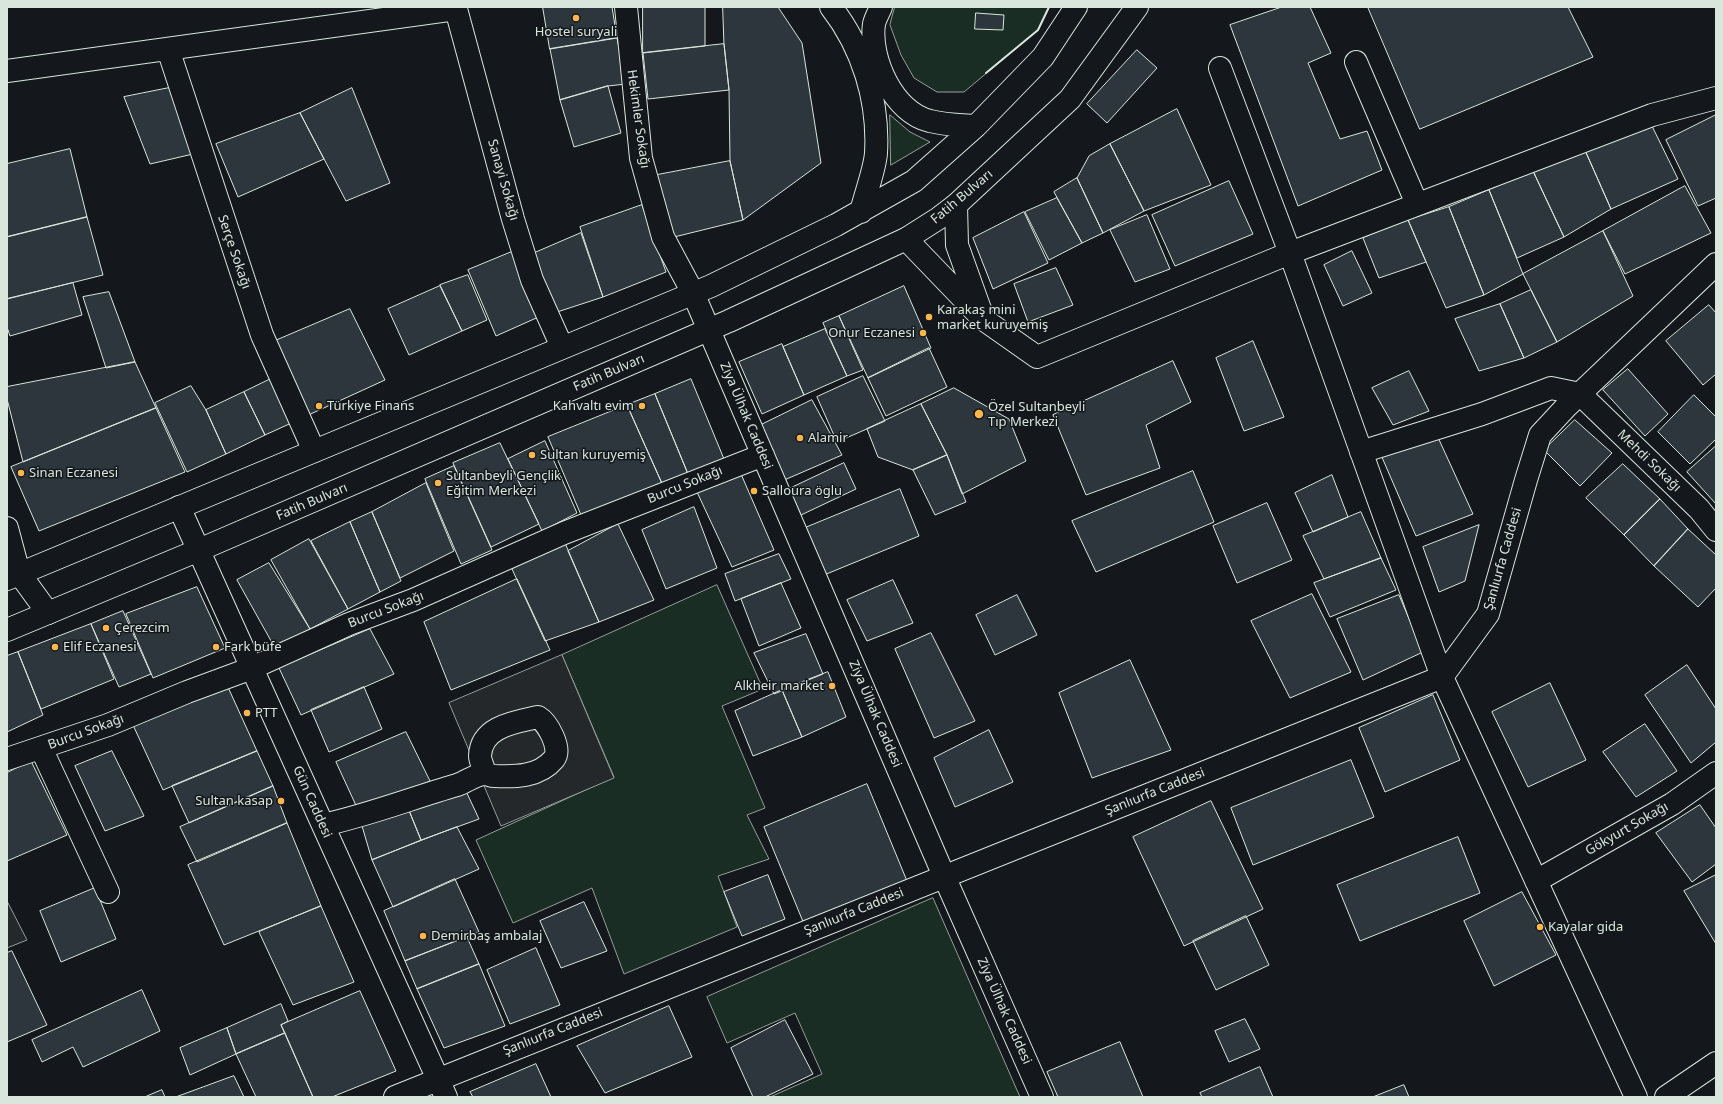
<!DOCTYPE html>
<html>
<head>
<meta charset="utf-8">
<style>
  body { margin:0 }
  #map { position:relative; width:1723px; height:1104px; overflow:hidden; background:#14181c; font-family:"Noto Sans",sans-serif }
  canvas { display:block }
  .frame { position:absolute; inset:0; border:8px solid #d8e6dc; pointer-events:none }
</style>
</head>
<body>
<div id="map">
<canvas width="1723" height="1104"></canvas>
<div class="frame"></div>
</div>
<script>
const ctx = document.querySelector('canvas').getContext('2d');
ctx.lineJoin = 'round';
function fillPath(path, color) {
  ctx.fillStyle = color;
  ctx.fill(path, 'evenodd');
}
function strokePath(path, color, width, dash) {
  ctx.strokeStyle = color;
  ctx.lineWidth = width;
  ctx.lineCap = dash ? 'butt' : 'round';
  ctx.setLineDash(dash || []);
  ctx.stroke(path);
}
function write(font, color, halo, rows, align = 'center') {
  ctx.font = font + ' "Noto Sans",sans-serif';
  ctx.lineWidth = 3;
  ctx.setLineDash([]);
  ctx.textBaseline = 'middle';
  ctx.strokeStyle = halo;
  ctx.fillStyle = color;
  for (const [text, x, y, turn = 0] of rows) {
    ctx.save();
    ctx.translate(x, y);
    ctx.rotate((+turn || 0) * Math.PI / 180);
    ctx.textAlign = isNaN(turn) ? turn : align;
    if (halo) ctx.strokeText(text, 0, 0);
    ctx.fillText(text, 0, 0);
    ctx.restore();
  }
}
const green = new Path2D(`
  M895 7H1049L1038 30 964 92H937L914 78 901 55 890 25Z
  M890 115 910 132 930 142 891 165Z
  M717 585 763 689 722 706 765 808 747 815 769 859 718 876 737 927 624 974 592 888 513 923 476 840 614 777 562 655Z
  M933 898 1020 1097H770L822 1074 795 1013 727 1043 707 997Z`);
const parking = new Path2D(`
  M562 655 614 778 501 826 449 703Z
  M7 901 27 940 7 948Z`);
const building = new Path2D(`
  M543 7H612L617 38 550 49Z
  M643 7H705V46L643 53Z
  M723 7H778L802 43 821 163 743 220 730 161 729 90 724 44Z
  M1282 7H1310L1331 53 1308 63 1340 139 1367 131 1382 170 1298 206 1230 25Z
  M1368 7H1568L1593 57 1420 129Z
  M976 13 1004 15 1003 30 975 29Z
  M617 38 626 84 608 86 560 100 550 49Z
  M724 44 729 90 648 99 643 53Z
  M1137 50 1157 68 1107 123 1087 104Z
  M608 86 621 133 574 147 560 100Z
  M169 88 193 154 150 164 124 97Z
  M352 88 390 183 346 201 300 113Z
  M1177 109 1211 185 1144 211 1110 144Z
  M300 113 324 159 238 197 216 144Z
  M1716 115V198L1698 206 1666 140Z
  M1651 124 1678 179 1611 209 1584 148Z
  M1110 144 1144 211 1103 233 1077 178 1089 156Z
  M1584 148 1611 209 1564 237 1533 171Z
  M70 149 87 217 7 237V164Z
  M730 161 743 220 666 239 652 176Z
  M1533 171 1564 237 1517 258 1489 190Z
  M1077 178 1103 233 1082 243 1054 192Z
  M1229 181 1253 234 1175 266 1152 215Z
  M1685 186 1711 233 1625 274 1603 231Z
  M1489 190 1523 274 1484 295 1449 207Z
  M1057 198 1082 243 1049 260 1025 212Z
  M642 205 666 272 603 297 580 227Z
  M1449 207 1484 295 1446 308 1408 220Z
  M1024 212 1048 263 993 289 973 238Z
  M1147 215 1170 269 1135 282 1110 230Z
  M87 217 103 275 7 299V237Z
  M1408 220 1426 262 1379 278 1363 238Z
  M1603 231 1633 296 1557 342 1523 274Z
  M581 233 603 297 554 313 530 255Z
  M514 251 543 315 496 336 468 270Z
  M1352 251 1372 293 1343 306 1324 265Z
  M1056 268 1073 305 1028 322 1014 284Z
  M468 275 487 320 462 331 440 285Z
  M73 283 82 315 10 336 7 327V299Z
  M440 286 462 331 409 355 388 309Z
  M904 286 931 348 868 378 839 316Z
  M1531 290 1557 342 1524 358 1500 304Z
  M109 292 135 362 106 368 83 297Z
  M1500 304 1524 358 1479 371 1455 319Z
  M1709 305 1716 313V374L1703 385 1666 341Z
  M350 309 385 380 304 417 268 344Z
  M839 316 863 370 847 376 823 323Z
  M825 329 847 376 804 395 783 347Z
  M1253 341 1284 417 1244 431 1216 358Z
  M782 344 804 395 762 414 739 362Z
  M929 348 947 387 886 416 868 378Z
  M1173 361 1191 402 1146 425 1160 468 1086 495 1053 415Z
  M135 362 156 408 23 462 7 399V387Z
  M1628 369 1668 414 1645 436 1603 390Z
  M1409 371 1429 411 1393 425 1372 388Z
  M277 376 298 420 265 435 244 392Z
  M863 376 885 421 837 442 817 397Z
  M691 379 724 459 688 474 655 394Z
  M191 386 206 410 226 454 187 472 155 403Z
  M954 388 1009 419 1026 461 962 494 947 455 921 404Z
  M244 392 265 435 226 454 206 410Z
  M655 394 688 474 664 488 627 405Z
  M1694 395 1716 417V439L1690 464 1658 432Z
  M812 400 842 455 782 481 757 427Z
  M921 404 947 455 913 470 878 457 867 429Z
  M627 405 664 488 584 522 548 437Z
  M156 408 185 472 39 531 11 467Z
  M1575 420 1612 453 1580 486 1544 450Z
  M1436 433 1473 514 1416 536 1381 455Z
  M545 441 577 513 542 531 508 459Z
  M500 443 539 524 491 547 453 463Z
  M1716 446V504L1687 472Z
  M947 455 966 502 935 515 913 470Z
  M844 463 856 489 801 515 789 489Z
  M1623 464 1660 499 1624 535 1586 498Z
  M454 466 492 550 461 564 425 479Z
  M1193 471 1214 522 1096 572 1072 521Z
  M741 474 774 550 732 567 697 492Z
  M1332 475 1348 517 1313 532 1295 493Z
  M426 483 454 551 400 578 372 512Z
  M900 489 919 536 824 575 805 528Z
  M1660 499 1688 529 1654 566 1624 535Z
  M1267 503 1292 560 1237 583 1213 526Z
  M694 507 717 568 666 589 642 530Z
  M372 512 401 581 380 592 350 522Z
  M1361 512 1381 558 1324 579 1303 536Z
  M350 522 380 592 348 609 311 541Z
  M618 524 654 600 599 622 568 551Z
  M1479 525 1465 581 1439 592 1423 547Z
  M1688 529 1716 555V588L1698 607 1654 566Z
  M309 539 348 609 310 629 271 560Z
  M565 543 599 622 545 641 512 569Z
  M779 554 791 579 735 601 725 574Z
  M1381 558 1396 590 1330 617 1314 583Z
  M269 563 310 629 275 648 237 580Z
  M517 579 550 650 451 690 424 622Z
  M893 580 913 623 867 641 847 600Z
  M781 583 801 628 759 646 741 599Z
  M197 587 225 648 153 678 126 614Z
  M1312 594 1351 672 1290 698 1251 621Z
  M1017 595 1037 635 995 655 976 615Z
  M1399 595 1423 652 1363 680 1337 619Z
  M123 611 151 674 119 687 91 624Z
  M91 624 114 679 41 709 18 652Z
  M370 629 394 674 301 715 279 668Z
  M931 633 975 721 934 738 895 649Z
  M806 634 823 674 774 694 754 653Z
  M18 652 43 715 7 732V656Z
  M1130 660 1171 750 1092 778 1059 693Z
  M1687 665 1716 709V742L1691 763 1645 695Z
  M828 672 846 717 802 737 782 690Z
  M1550 683 1586 760 1528 787 1492 712Z
  M227 685 257 751 163 790 133 725Z
  M364 687 382 729 329 752 311 710Z
  M782 690 802 737 753 756 735 711Z
  M1433 695 1460 760 1385 792 1359 728Z
  M1645 724 1677 771 1636 797 1603 752Z
  M989 730 1013 782 955 807 934 758Z
  M406 732 430 781 359 812 336 762Z
  M112 751 144 816 105 831 75 766Z
  M257 751 273 786 189 823 172 786Z
  M1351 760 1374 817 1253 865 1231 808Z
  M31 761 67 835 7 861V773Z
  M867 784 907 881 804 924 764 827Z
  M273 786 287 823 197 862 180 827Z
  M465 789 479 819 421 840 408 808Z
  M1211 801 1263 909 1184 946 1133 837Z
  M1700 805 1716 828V864L1692 882 1656 833Z
  M408 808 421 840 372 860 362 826Z
  M287 823 321 906 224 945 188 865Z
  M457 827 479 869 393 907 372 860Z
  M1458 837 1480 893 1360 941 1337 885Z
  M768 875 785 919 742 936 724 892Z
  M1716 875V944L1684 891Z
  M455 879 479 932 405 961 384 911Z
  M95 888 116 939 61 962 40 911Z
  M1522 892 1556 955 1494 986 1464 921Z
  M584 902 607 951 561 968 540 921Z
  M321 906 354 982 293 1005 259 932Z
  M1246 916 1269 965 1216 990 1193 941Z
  M467 937 479 964 417 989 405 961Z
  M536 948 560 1005 510 1024 487 970Z
  M12 951 47 1025 7 1042V953Z
  M479 964 505 1026 444 1048 417 989Z
  M142 990 160 1031 83 1067 73 1047 42 1062 32 1040Z
  M360 991 396 1071 332 1097H313L281 1025Z
  M281 1004 288 1021 281 1025 285 1033 236 1054 227 1028Z
  M669 1006 692 1057 605 1093 577 1046Z
  M1245 1019 1260 1049 1229 1062 1215 1031Z
  M785 1020 813 1074 765 1097H753L731 1048Z
  M227 1028 236 1054 190 1075 180 1048Z
  M285 1033 313 1097H256L236 1054Z
  M1120 1042 1143 1097H1058L1047 1072Z
  M536 1064 551 1097H473L470 1092Z
  M1260 1067 1273 1097H1202L1200 1093Z
  M234 1076 244 1097H176Z
  M1404 1085 1409 1097H1373Z
  M162 1090 165 1097H145Z`);
const minor = new Path2D(`
  M626 7 641 158 663 237 693 293 944 876 1042 1097
  M168 49 262 335 314 451
  M1356 62 1417 204
  M1220 68 1290 253 1442 677 1636 1097
  M7 71 456 9 513 219 532 280 562 347
  M956 205 957 245 981 312
  M906 239 983 319 1037 357 1290 253 1652 115 1716 98
  M1361 452 1482 414 1551 388 1580 394 1699 509 1716 530
  M179 507 446 1097
  M7 528 19 573 48 613
  M41 748 108 892
  M7 759 108 725 187 692 252 668 349 624 413 600 564 533 763 455
  M323 825C369 815 412 798 457 785 466 782 476 774 485 774 488 774 491 776 494 776 515 777 539 777 554 759 562 749 548 723 538 717 516 722 481 726 480 756 480 761 484 768 485 774
  M1536 881 1672 804 1716 773
  M395 1097 1442 677 1488 614 1526 480 1540 435 1566 407 1716 264
  M1666 1097 1716 1063`);
const major = new Path2D(`
  M831 7C863 48 879 101 876 153 875 169 865 195 861 212
  M881 7C879 12 875 19 874 24 869 59 894 113 930 121 945 125 961 125 976 126
  M7 579 711 286 836 225 914 181 976 126 1043 57 1076 7
  M7 630 199 550 729 321 906 239 939 218 956 205 1070 99 1137 7`);
const wall = new Path2D(`
  M986 73 1038 30 1049 7`);
const markers = [
  [576,18,4,"#ffb74d"],
  [929,317,4,"#ffb74d"],
  [923,333,4,"#ffb74d"],
  [319,406,4,"#ffb74d"],
  [642,406,4,"#ffb74d"],
  [979,414,5,"#ffb74d"],
  [800,438,4,"#ffb74d"],
  [532,455,4,"#ffb74d"],
  [21,473,4,"#ffb74d"],
  [438,483,4,"#ffb74d"],
  [754,491,4,"#ffb74d"],
  [106,628,4,"#ffb74d"],
  [55,647,4,"#ffb74d"],
  [216,647,4,"#ffb74d"],
  [832,686,4,"#ffb74d"],
  [247,713,4,"#ffb74d"],
  [281,801,4,"#ffb74d"],
  [1540,927,4,"#ffb74d"],
  [423,936,4,"#ffb74d"]
];
const poiNames = [
  ["Hostel suryali",576,32,"center"],
  ["Karakaş mini",937,310],
  ["market kuruyemiş",937,325],
  ["Onur Eczanesi",915,333,"right"],
  ["Türkiye Finans",327,406],
  ["Kahvaltı evim",634,406,"right"],
  ["Özel Sultanbeyli",988,407],
  ["Tıp Merkezi",988,422],
  ["Alamir",808,438],
  ["Sultan kuruyemiş",540,455],
  ["Sinan Eczanesi",29,473],
  ["Sultanbeyli Gençlik",446,476],
  ["Eğitim Merkezi",446,491],
  ["Salloura öglu",762,491],
  ["Çerezcim",114,628],
  ["Elif Eczanesi",63,647],
  ["Fark büfe",224,647],
  ["Alkheir market",824,686,"right"],
  ["PTT",255,713],
  ["Sultan kasap",273,801,"right"],
  ["Kayalar gida",1548,927],
  ["Demirbaş ambalaj",431,936]
];
const streetNames = [
  ["Hekimler Sokağı",638,119,82],
  ["Sanayi Sokağı",503,180,74],
  ["Fatih Bulvarı",962,197,-40],
  ["Serçe Sokağı",234,252,71],
  ["Fatih Bulvarı",609,373,-23],
  ["Ziya Ülhak Caddesi",746,416,67],
  ["Mehdi Sokağı",1649,461,44],
  ["Burcu Sokağı",685,485,-22],
  ["Fatih Bulvarı",312,502,-23],
  ["Şanlıurfa Caddesi",1503,559,-74],
  ["Burcu Sokağı",386,610,-21],
  ["Ziya Ülhak Caddesi",875,714,67],
  ["Burcu Sokağı",86,732,-20],
  ["Şanlıurfa Caddesi",1155,792,-22],
  ["Gün Caddesi",312,802,66],
  ["Gökyurt Sokağı",1627,829,-30],
  ["Şanlıurfa Caddesi",854,912,-22],
  ["Ziya Ülhak Caddesi",1004,1011,66],
  ["Şanlıurfa Caddesi",553,1032,-22]
];
fillPath(green, '#1a2d24');
strokePath(green, '#939e99', 1);
fillPath(parking, '#24282b');
strokePath(parking, '#939e99', 1);
fillPath(building, '#2c363c');
strokePath(building, '#d8e6dc', 1);
strokePath(minor, '#d8e6dc', 24);
strokePath(major, '#d8e6dc', 24);
strokePath(minor, '#14181c', 22);
strokePath(major, '#14181c', 22);
strokePath(wall, '#d8e6dc', 2);
for (const [x, y, r, color] of markers) {
  const dot = new Path2D();
  dot.arc(x, y, r, 0, 2 * Math.PI);
  ctx.fillStyle = color;
  ctx.fill(dot);
  strokePath(dot, '#14181c', 1.5);
}
write('13px', '#d8e6dc', '#14181c', poiNames, 'left');
write('13px', '#d8e6dc', '#14181c', streetNames);
</script>
</body>
</html>
